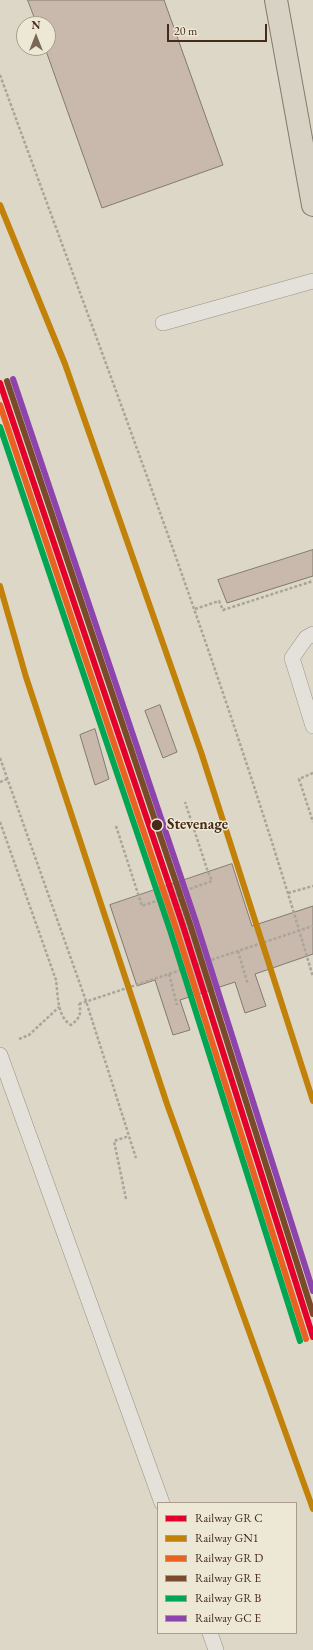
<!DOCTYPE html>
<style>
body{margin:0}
#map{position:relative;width:313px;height:1650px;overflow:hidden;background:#dcd7c6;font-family:"EB Garamond",serif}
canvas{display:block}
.legend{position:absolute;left:157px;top:1502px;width:140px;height:132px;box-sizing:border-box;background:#ede8d5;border:1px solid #aa9c8a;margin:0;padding:5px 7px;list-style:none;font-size:12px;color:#462b19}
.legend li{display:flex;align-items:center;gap:8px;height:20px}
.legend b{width:20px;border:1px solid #aa9c8a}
.north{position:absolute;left:16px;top:16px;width:40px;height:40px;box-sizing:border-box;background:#ede8d5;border:1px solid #aa9c8a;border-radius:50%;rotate:0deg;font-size:11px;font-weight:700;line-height:16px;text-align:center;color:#462b19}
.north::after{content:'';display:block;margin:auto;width:14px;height:18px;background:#7a6756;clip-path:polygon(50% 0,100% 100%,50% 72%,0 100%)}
.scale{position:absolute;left:167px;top:24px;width:100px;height:18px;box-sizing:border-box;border:2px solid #462b19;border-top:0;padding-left:5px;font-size:12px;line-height:14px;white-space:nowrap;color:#462b19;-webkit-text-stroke:3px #ede8d5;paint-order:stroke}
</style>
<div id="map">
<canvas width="313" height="1650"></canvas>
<ul class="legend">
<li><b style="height:5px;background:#e4002b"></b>Railway GR C</li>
<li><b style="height:5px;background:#c28108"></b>Railway GN1</li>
<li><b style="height:5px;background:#e96222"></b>Railway GR D</li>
<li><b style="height:5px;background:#7a4b2a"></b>Railway GR E</li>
<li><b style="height:5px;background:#00a651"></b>Railway GR B</li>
<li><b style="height:5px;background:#8e44ad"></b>Railway GC E</li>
</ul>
<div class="north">N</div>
<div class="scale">20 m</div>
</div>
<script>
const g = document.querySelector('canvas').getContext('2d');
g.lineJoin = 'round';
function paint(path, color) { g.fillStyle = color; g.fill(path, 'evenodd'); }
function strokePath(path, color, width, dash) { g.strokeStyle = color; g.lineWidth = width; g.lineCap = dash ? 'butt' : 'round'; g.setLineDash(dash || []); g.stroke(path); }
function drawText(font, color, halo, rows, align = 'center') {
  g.font = font + ' "EB Garamond",serif'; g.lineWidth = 3; g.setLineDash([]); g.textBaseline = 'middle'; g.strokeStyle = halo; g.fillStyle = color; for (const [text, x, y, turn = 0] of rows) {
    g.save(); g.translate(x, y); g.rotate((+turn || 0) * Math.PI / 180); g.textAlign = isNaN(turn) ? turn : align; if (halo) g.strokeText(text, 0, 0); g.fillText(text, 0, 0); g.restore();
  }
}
const building = new Path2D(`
 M28,0H164L223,165L102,208L45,48H48V24H37Z
 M313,550V576L227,603L218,580Z
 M160,705L177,752L163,758L145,711Z
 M95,729L109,779L95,785L80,735Z
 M232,864L252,926L313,906V954L255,974L266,1006L245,1013L235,982L180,1000L190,1030L173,1035L155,980L137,986L110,905Z`);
paint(building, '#c9b9ac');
strokePath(building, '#817a6f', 1);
const lane = new Path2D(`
 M163,323L313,281
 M313,634L306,638L292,658L313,726
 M0,1055L162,1503
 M210,1633L216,1650`);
const primary = new Path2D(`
 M276,0L313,205`);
strokePath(lane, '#989185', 16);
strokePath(primary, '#817a6f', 24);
strokePath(new Path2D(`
 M0,75C109,374 224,672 313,977
 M195,609L219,601L223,610L313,581
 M0,758L86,1001L136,1158
 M313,773L299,779L313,822
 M0,782L7,779
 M0,822L56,980C58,995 57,1017 71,1025C79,1019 82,1014 79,1004
 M116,826L142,906L212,881L208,872L185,802
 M288,893L313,886
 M177,894L201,964
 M238,951L248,985
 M169,974L177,1005
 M19,1039L29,1035L59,1007
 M126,1199L114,1141L129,1136`), '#a9a49c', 2.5, [3, 2]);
strokePath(lane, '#e4e1da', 15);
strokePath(primary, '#d8d2c5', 22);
strokePath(new Path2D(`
 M79,1004L313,926`), '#a9a49c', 2.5, [3, 2]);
strokePath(new Path2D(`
 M0,383L183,926L313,1337`), '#e4002b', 6);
strokePath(new Path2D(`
 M0,205L65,364L201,752L313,1101
 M0,586L26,677L167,1104L313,1509`), '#c28108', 6);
strokePath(new Path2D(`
 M0,405L176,928L306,1339`), '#e96222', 6);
strokePath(new Path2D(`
 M7,381L190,924L313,1314`), '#7a4b2a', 6);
strokePath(new Path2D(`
 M0,427L170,930L300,1341`), '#00a651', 6);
strokePath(new Path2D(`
 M13,379L196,922L313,1291`), '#8e44ad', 6);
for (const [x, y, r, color] of [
 [157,825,6,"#462b19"]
]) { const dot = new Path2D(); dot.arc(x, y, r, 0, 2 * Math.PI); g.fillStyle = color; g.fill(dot); strokePath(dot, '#ede8d5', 1.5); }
drawText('bold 15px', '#462b19', '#ede8d5', [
 ["Stevenage",167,825]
], 'left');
</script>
